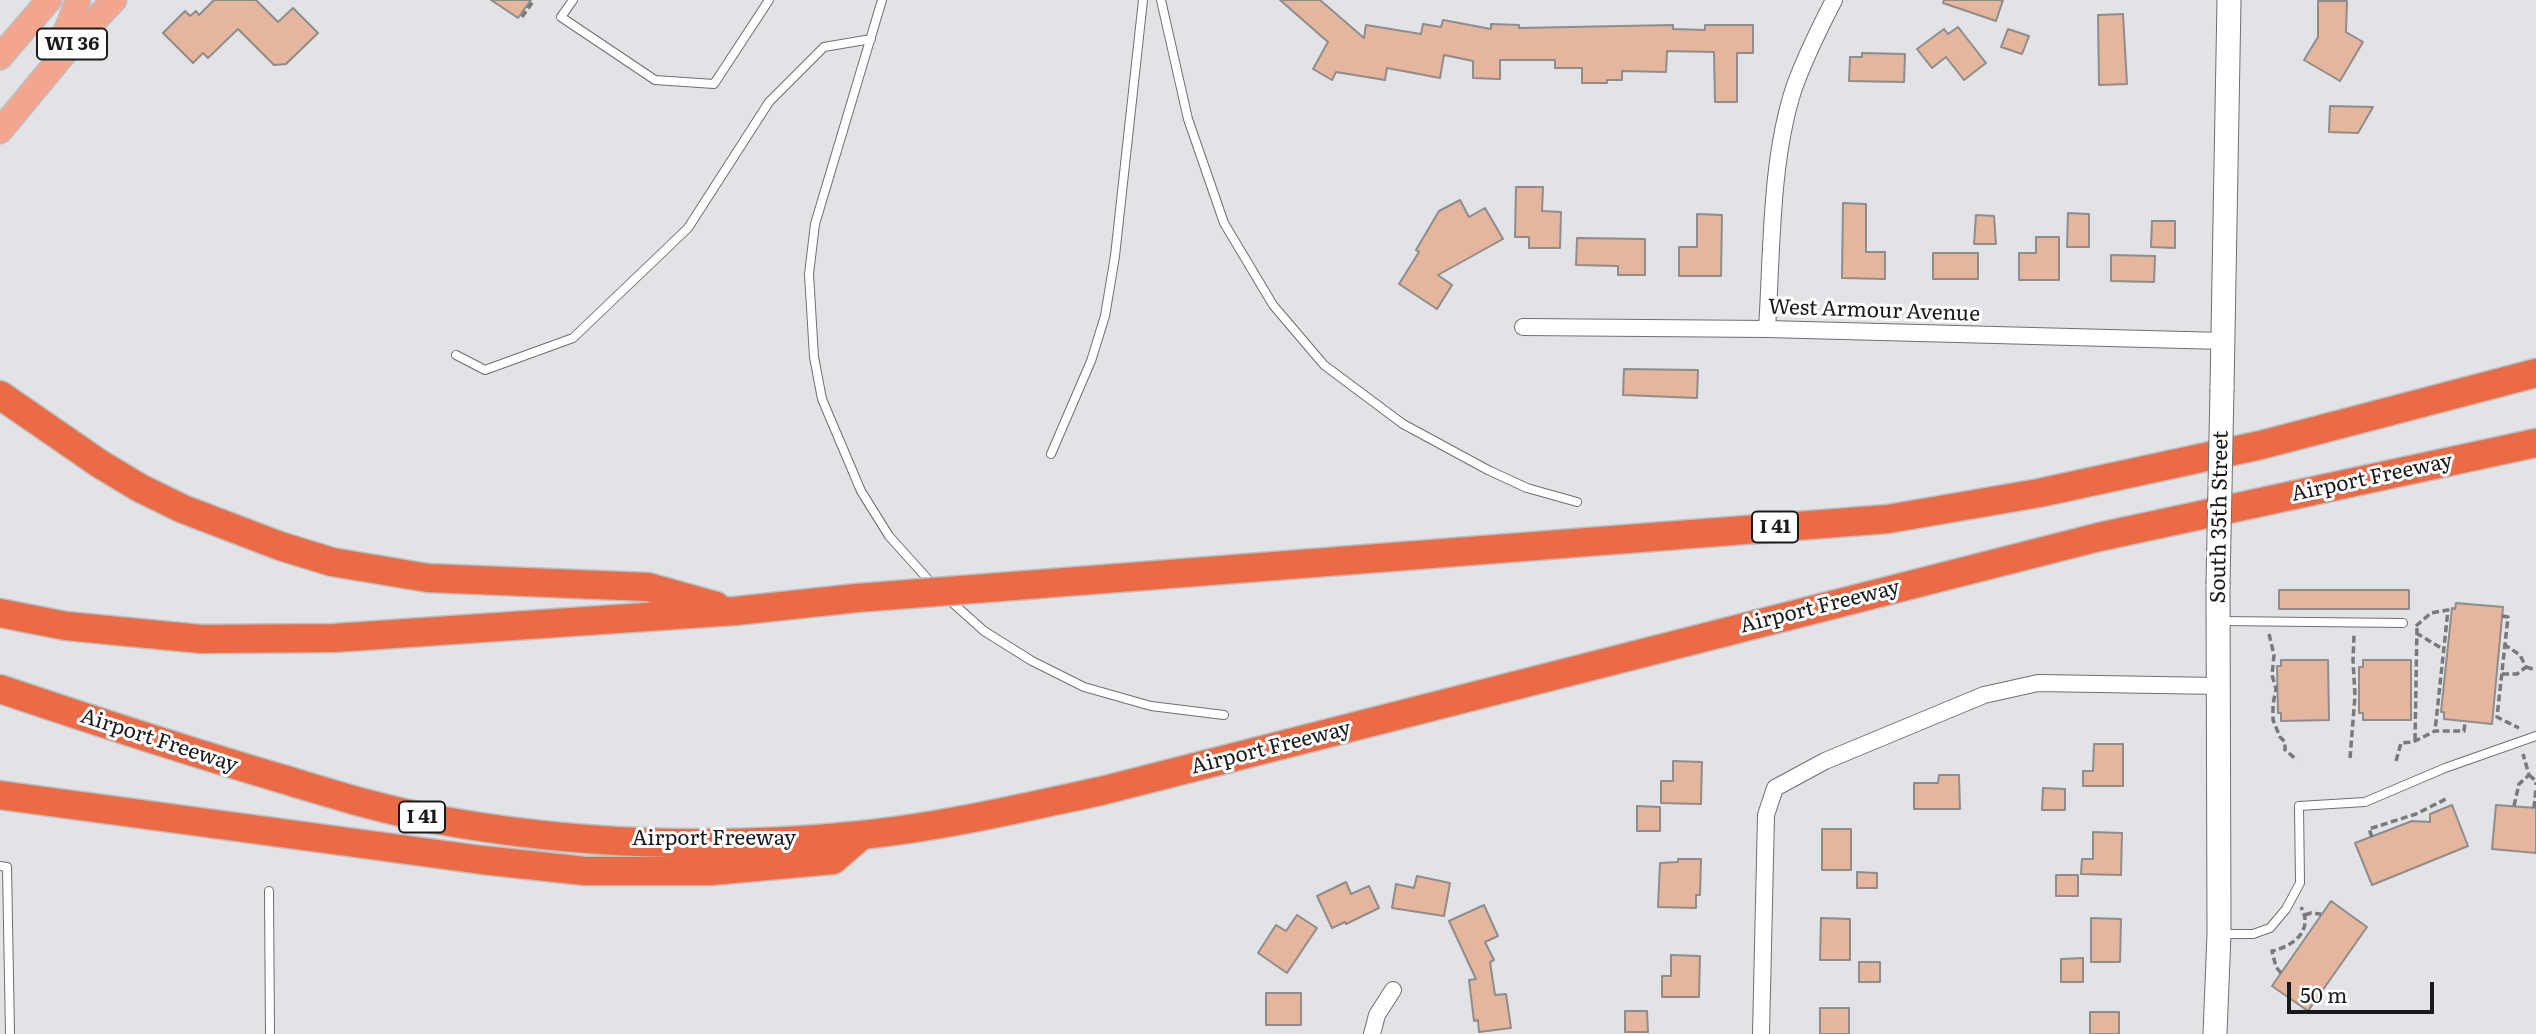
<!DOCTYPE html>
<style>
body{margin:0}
#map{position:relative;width:2536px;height:1034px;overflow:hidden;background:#e2e3e6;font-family:Literata,serif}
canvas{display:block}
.scale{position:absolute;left:2287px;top:982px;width:147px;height:32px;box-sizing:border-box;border:4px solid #191a1b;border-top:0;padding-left:9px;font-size:21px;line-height:24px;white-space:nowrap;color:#191a1b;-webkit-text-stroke:5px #fff;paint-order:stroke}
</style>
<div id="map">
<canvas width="2536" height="1034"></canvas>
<div class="scale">50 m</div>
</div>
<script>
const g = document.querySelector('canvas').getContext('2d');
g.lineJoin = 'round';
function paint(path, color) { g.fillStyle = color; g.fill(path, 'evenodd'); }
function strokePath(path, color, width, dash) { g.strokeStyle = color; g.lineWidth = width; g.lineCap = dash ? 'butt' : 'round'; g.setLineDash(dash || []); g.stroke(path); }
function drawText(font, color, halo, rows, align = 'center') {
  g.font = font + ' Literata,serif'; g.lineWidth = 6; g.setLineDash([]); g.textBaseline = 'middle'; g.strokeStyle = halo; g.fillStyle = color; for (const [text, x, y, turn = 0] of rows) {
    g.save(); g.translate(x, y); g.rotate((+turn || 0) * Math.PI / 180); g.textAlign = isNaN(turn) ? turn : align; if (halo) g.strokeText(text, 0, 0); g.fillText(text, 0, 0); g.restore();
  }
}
const building = new Path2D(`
 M214,0H256L278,22L293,8L318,33L286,64L274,65L238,29L208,58L203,53L193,63L163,33L185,11L190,16L196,11L199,15Z
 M491,0H531L518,18Z
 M1280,0H1320L1364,38L1366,25L1421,34L1423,24L1441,27L1443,20L1491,29V24L1519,25V28L1673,25V29L1705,30V25H1753V53H1737V102H1715L1714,52L1667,51L1666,72L1622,71V80H1607V83H1582V68H1555V60H1500V79L1473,78V61L1444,55L1440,78L1387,68L1385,80L1336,72L1332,80L1313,69L1328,42Z
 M1944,0H2003L1996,21L1943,3Z
 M2318,1H2347L2346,32L2363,42L2340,81L2304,60L2318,37Z
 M2123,14L2127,84L2099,85L2098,15Z
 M1958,27L1986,63L1964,80L1946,57L1932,68L1917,49L1944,29L1948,34Z
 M2008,29L2029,36L2022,54L2001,47Z
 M1862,53L1905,54L1904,82L1849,81L1850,57H1862Z
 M2330,106L2373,107L2358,133L2329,132Z
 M1516,187H1543L1542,211L1561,212L1560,248H1529V237H1515Z
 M1460,200L1469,217L1485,208L1503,239L1438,275L1452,285L1437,309L1399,284L1419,252L1416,250L1439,211Z
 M1843,203L1866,204V252H1885V279L1842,278Z
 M2068,213L2089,214V247H2067Z
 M1697,214L1722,215L1721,276H1679V247H1697Z
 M1976,215L1994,216L1996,244H1974Z
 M2152,221H2175V248L2151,247Z
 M2036,237H2059V280H2019V253H2036Z
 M1577,238L1645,239V275H1618V266L1576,265Z
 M1933,253H1978V279H1933Z
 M2111,255L2155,256L2154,282L2111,281Z
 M1624,369L1698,370L1697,398L1623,395Z
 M2279,590H2409V609H2279Z
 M2456,603L2503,607L2492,724L2444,719V712H2441L2452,608L2455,609Z
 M2281,660H2328L2329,720L2281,721V713H2278L2277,666H2281Z
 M2363,660H2411V720H2363V713H2359V667H2363Z
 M2094,744H2123V786H2083V771H2093Z
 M1673,761L1702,762L1701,804L1661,803V781H1673Z
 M1939,775H1959L1960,809H1914V783H1938Z
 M2043,788L2065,789V810H2042Z
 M2452,805L2468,846L2372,885L2355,843L2412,821L2430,822V814Z
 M2496,805L2536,808V853L2492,849Z
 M1637,806L1660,807V831H1637Z
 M1822,829H1851V870H1822Z
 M2093,832L2122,833L2121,875L2081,874L2082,859H2093Z
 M1678,859H1701L1700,895H1696V908L1658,907L1660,863L1678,862Z
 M1857,872L1877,873V888H1857Z
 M2056,875H2078V896H2056Z
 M1417,876L1450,883L1444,916L1392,908L1396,884L1414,888Z
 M1346,882L1351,894L1369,886L1379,908L1346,924L1345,922L1332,928L1317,896Z
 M2331,901L2367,927L2308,1011L2272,986Z
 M1484,905L1498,936L1485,942L1494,960L1490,962L1495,995L1506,994L1511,1028L1479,1032L1478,1020L1474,1021L1469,980L1476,979L1449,921Z
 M1297,915L1317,928L1287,973L1258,953L1276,925L1286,931Z
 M1821,918L1850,919V960H1820Z
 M2091,918L2121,919L2120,962H2091Z
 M1671,955L1700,956L1699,997H1662V976H1671Z
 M2083,958V982H2061V959Z
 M1859,962H1880V982H1859Z
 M1266,993H1301V1025H1266Z
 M1820,1008H1849V1034H1820Z
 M1625,1011H1647L1648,1032H1625Z
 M2090,1012H2119V1034H2090Z`);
paint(building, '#e5b69e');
strokePath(building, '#8f8c8b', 2);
const lane = new Path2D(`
 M573,0L561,17L655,80L714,84L769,0
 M882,0L815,224L809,274L814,357L822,399L861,491L889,536L934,586
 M1161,0L1188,119L1224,223L1273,305L1324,365L1403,424L1488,470L1527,488L1577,502
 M456,355L485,370L573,338L688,228L769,102L824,47L871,39
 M1051,454L1091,361L1105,316L1115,256L1143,0
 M946,597L984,631L1032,661L1084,687L1151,706L1224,715
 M2221,621L2403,623
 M0,866L7,867L10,1034
 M269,891L270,1034
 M2221,934H2253L2270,928L2286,909L2300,883L2299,806L2365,802L2445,768L2536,736`);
const street = new Path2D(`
 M1523,327L1767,329L2223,341
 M1767,329C1772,253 1770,161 1794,88C1805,57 1819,29 1834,0
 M1372,1034L1377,1015L1393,990
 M1761,1034L1766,815L1775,788L1825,761L1984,695L2038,683L2218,686`);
const secondary = new Path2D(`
 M2222,389L2229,0
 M2215,1034L2219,934L2218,584`);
const primary = new Path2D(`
 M56,50L67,29L78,0
 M0,57L49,0
 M0,131L67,50L114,0`);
const highway = new Path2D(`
 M0,395L100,464L140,488L183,509L280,546L332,562L428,578L648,587L716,606
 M1000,587L1888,519L2039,493L2261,445L2536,373
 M0,613L66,626L201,639L334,638L735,611L857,598
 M0,689C95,721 190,752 286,780C333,794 380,809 428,818C569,845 719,850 862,835C942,827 1022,808 1101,791L2099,537L2536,443
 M0,795L482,860L585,871H711L833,860L862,835`);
strokePath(lane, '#6e6f72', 10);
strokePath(street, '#6e6f72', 18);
strokePath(secondary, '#6e6f72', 25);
strokePath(primary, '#bfbfbf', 27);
strokePath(highway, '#bfbfbf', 31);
strokePath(new Path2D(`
 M522,17L534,0
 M2502,616L2508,617L2497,717L2519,728
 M2416,626L2431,613L2448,610L2435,731
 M2416,633L2443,649
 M2269,634L2274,655L2272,675L2276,689L2273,704V720L2280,737L2285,742V750L2297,760
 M2526,667L2536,670
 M2502,674H2517L2526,667L2520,655L2505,645
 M2415,740L2417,627
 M2350,758L2355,696L2353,660L2354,635
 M2396,761L2401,743L2413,742L2435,731H2464L2465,722
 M2529,775L2536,781V785
 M2514,806L2519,784L2529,775L2523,754
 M2534,808L2536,788
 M2372,837L2369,829L2416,814L2446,799
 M2305,915L2311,913L2321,914
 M2281,973L2276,967L2272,951C2294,946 2314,930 2301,907`), '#78797b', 3.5, [7, 3.5]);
strokePath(lane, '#fff', 8);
strokePath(street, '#fff', 16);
strokePath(secondary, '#fff', 23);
strokePath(primary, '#f2a690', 24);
strokePath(highway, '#ea6b46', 28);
const secondaryBridge = new Path2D(`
 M2218,584L2222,389`);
const highwayBridge = new Path2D(`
 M857,598L1000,587`);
strokePath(secondaryBridge, '#6e6f72', 25, []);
strokePath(highwayBridge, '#bfbfbf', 31, []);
strokePath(secondaryBridge, '#fff', 23);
strokePath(highwayBridge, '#ea6b46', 28);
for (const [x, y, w] of [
 [72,44,70],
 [1775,527,46],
 [422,817,46]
]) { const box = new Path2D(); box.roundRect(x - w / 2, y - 15.5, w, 31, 5); g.fillStyle = '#fff'; g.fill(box); strokePath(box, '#191a1b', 2); }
drawText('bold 19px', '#191a1b', null, [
 ["WI 36",72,44],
 ["I 41",1775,527],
 ["I 41",422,817]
]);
drawText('21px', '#191a1b', '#fff', [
 ["West Armour Avenue",1874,311,2],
 ["Airport Freeway",2372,478,-12],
 ["South 35th Street",2220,517,-89],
 ["Airport Freeway",1820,607,-14],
 ["Airport Freeway",159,741,18],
 ["Airport Freeway",1271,748,-14],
 ["Airport Freeway",714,839]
]);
</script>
